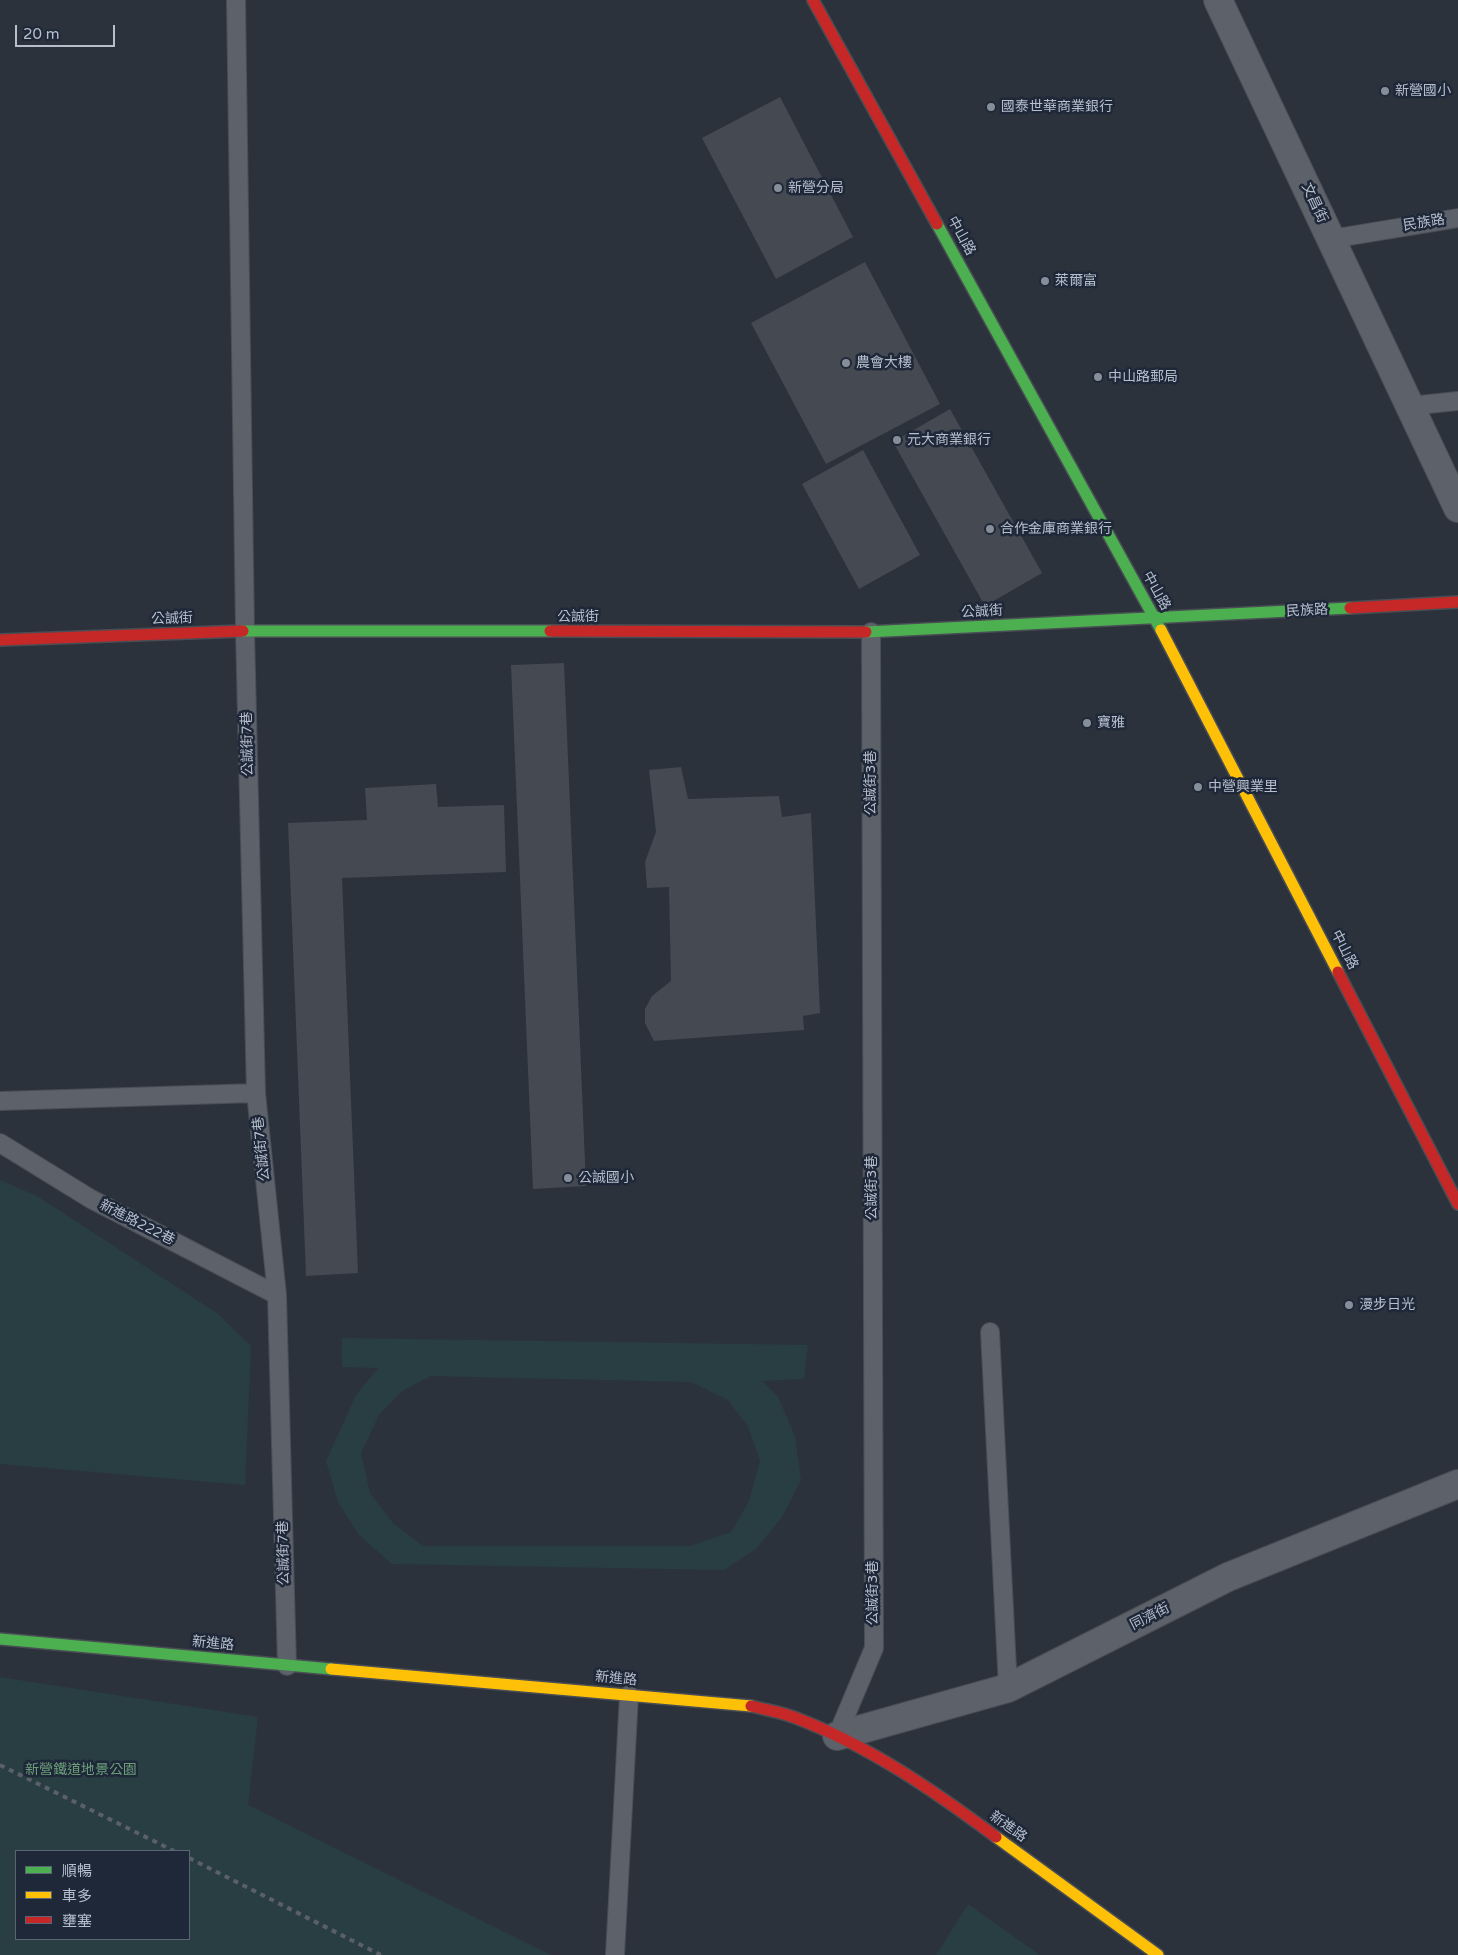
<!DOCTYPE html>
<meta charset="utf-8">
<style>
body{margin:0}
#map{position:relative;width:1458px;height:1955px;overflow:hidden;background:#2c323c;font-family:"Varela Round","Noto Sans TC",sans-serif}
canvas{display:block}
.legend{position:absolute;left:15px;top:1850px;width:175px;height:90px;box-sizing:border-box;background:#1e2838;border:1px solid #5b6474;margin:0;padding:6px 9px;list-style:none;font-size:15px;color:#b7bfcd}
.legend li{display:flex;align-items:center;gap:10px;height:25px}
.legend b{width:25px;border:1px solid #5b6474}
.scale{position:absolute;left:15px;top:25px;width:100px;height:22px;box-sizing:border-box;border:2px solid #b7bfcd;border-top:0;padding-left:6px;font-size:15px;line-height:18px;white-space:nowrap;color:#b7bfcd;-webkit-text-stroke:4px #1e2838;paint-order:stroke}
</style>
<div id="map">
<canvas width="1458" height="1955"></canvas>
<ul class="legend">
<li><b style="height:6px;background:#4caf50"></b>順暢</li>
<li><b style="height:6px;background:#ffc107"></b>車多</li>
<li><b style="height:6px;background:#c62828"></b>壅塞</li>
</ul>
<div class="scale">20 m</div>
</div>
<script>
const g = document.querySelector('canvas').getContext('2d');
g.lineJoin = 'round';
function paint(path, color) { g.fillStyle = color; g.fill(path, 'evenodd'); }
function strokePath(path, color, width, dash) { g.strokeStyle = color; g.lineWidth = width; g.lineCap = dash ? 'butt' : 'round'; g.setLineDash(dash || []); g.stroke(path); }
function drawText(font, color, halo, rows, align = 'center') {
  g.font = font + ' "Varela Round","Noto Sans TC",sans-serif'; g.lineWidth = 5; g.setLineDash([]); g.textBaseline = 'middle'; g.strokeStyle = halo; g.fillStyle = color; for (const [text, x, y, turn = 0] of rows) {
    g.save(); g.translate(x, y); g.rotate((+turn || 0) * Math.PI / 180); g.textAlign = isNaN(turn) ? turn : align; if (halo) g.strokeText(text, 0, 0); g.fillText(text, 0, 0); g.restore();
  }
}
paint(new Path2D(`
 M0,1180L37,1196L217,1313L251,1346L245,1485L0,1464Z
 M342,1338L808,1345L804,1379L762,1381L778,1397L795,1436L801,1480L782,1517L756,1549L724,1570L392,1564L359,1535L338,1502L326,1461L356,1395L378,1368L342,1367ZM431,1376L691,1382L728,1400L748,1427L760,1461L749,1501L731,1532L690,1546H423L393,1523L370,1493L361,1453L379,1415L402,1391Z
 M0,1677L258,1717L248,1805L551,1955H0ZM16,1851H189V1939H16Z
 M968,1904L1040,1955H936Z`), '#283e43');
paint(new Path2D(`
 M780,97L853,237L776,279L702,138Z
 M865,262L940,404L826,464L751,323Z
 M950,409L1042,573L985,606L893,442Z
 M863,450L920,555L859,589L802,484Z
 M564,663L586,1186L533,1189L511,665Z
 M681,767L688,799L779,796L782,817L811,813L820,1013L803,1016L804,1030L654,1041L645,1023V1009L652,996L671,981L669,887L647,888L645,862L656,832L649,770Z
 M436,784L438,807L504,805L506,872L342,878L358,1273L306,1276L288,823L367,820L365,788Z`), '#444952');
const lane = new Path2D(`
 M236,0L245,631L256,1093L277,1295L287,1666
 M1331,239L1458,218
 M1410,406L1458,401
 M0,1101L256,1093
 M0,1143L91,1199L277,1295
 M990,1332L1008,1688
 M837,1736L874,1648L871,632
 M615,1955L629,1695`);
const street = new Path2D(`
 M1218,0L1458,508
 M837,1736L1008,1688L1228,1577L1458,1484`);
const fast = new Path2D(`
 M937,224L1161,630
 M243,631H550
 M866,632L1350,608
 M0,1639L331,1669`);
const slow = new Path2D(`
 M1161,630L1338,972
 M331,1669L751,1706
 M996,1837L1158,1955`);
const jam = new Path2D(`
 M813,0L937,224
 M1350,608L1458,602
 M550,631L866,632
 M0,640L243,631
 M1338,972L1458,1204
 M751,1706C766,1710 782,1712 796,1718C869,1746 933,1790 996,1837`);
strokePath(lane, '#494d54', 20);
strokePath(street, '#494d54', 30);
strokePath(fast, '#494d54', 14);
strokePath(slow, '#494d54', 14);
strokePath(jam, '#494d54', 14);
strokePath(lane, '#5c616a', 18);
strokePath(street, '#5c616a', 28);
strokePath(fast, '#4caf50', 11);
strokePath(slow, '#ffc107', 11);
strokePath(jam, '#c62828', 11);
strokePath(new Path2D(`
 M0,1765L174,1851
 M189,1858L381,1955`), '#5b6068', 4, [5, 5]);
for (const [x, y, r, color] of [
 [1385,91,5,"#868e9a"],
 [991,107,5,"#868e9a"],
 [778,188,5,"#868e9a"],
 [1045,281,5,"#868e9a"],
 [846,363,5,"#868e9a"],
 [1098,377,5,"#868e9a"],
 [897,440,5,"#868e9a"],
 [990,529,5,"#868e9a"],
 [1087,723,5,"#868e9a"],
 [1198,787,5,"#868e9a"],
 [568,1178,5,"#868e9a"],
 [1349,1305,5,"#868e9a"]
]) { const dot = new Path2D(); dot.arc(x, y, r, 0, 2 * Math.PI); g.fillStyle = color; g.fill(dot); strokePath(dot, '#1e2838', 2); }
drawText('14px', '#b7bfcd', '#1e2838', [
 ["新營國小",1395,91],
 ["國泰世華商業銀行",1001,107],
 ["新營分局",788,188],
 ["萊爾富",1055,281],
 ["農會大樓",856,363],
 ["中山路郵局",1108,377],
 ["元大商業銀行",907,440],
 ["合作金庫商業銀行",1000,529],
 ["寶雅",1097,723],
 ["中營興業里",1208,787],
 ["公誠國小",578,1178],
 ["漫步日光",1359,1305]
], 'left');
drawText('14px', '#b7bfcd', '#1e2838', [
 ["文昌街",1314,203,65],
 ["民族路",1424,223,-9],
 ["中山路",961,236,61],
 ["中山路",1156,591,61],
 ["民族路",1307,611,-3],
 ["公誠街",982,612,-3],
 ["公誠街",578,617],
 ["公誠街",172,619,-2],
 ["公誠街7巷",248,744,-91],
 ["公誠街3巷",871,783,-90],
 ["中山路",1344,950,63],
 ["公誠街7巷",262,1149,-96],
 ["公誠街3巷",872,1188,-90],
 ["新進路222巷",137,1223,27],
 ["公誠街7巷",284,1553,-91],
 ["公誠街3巷",873,1593,-90],
 ["同濟街",1150,1617,-27],
 ["新進路",213,1644,5],
 ["新進路",616,1679,5],
 ["新進路",1008,1827,36]
]);
drawText('14px', '#6c9f79', '#1e2838', [
 ["新營鐵道地景公園",81,1770]
]);
</script>
